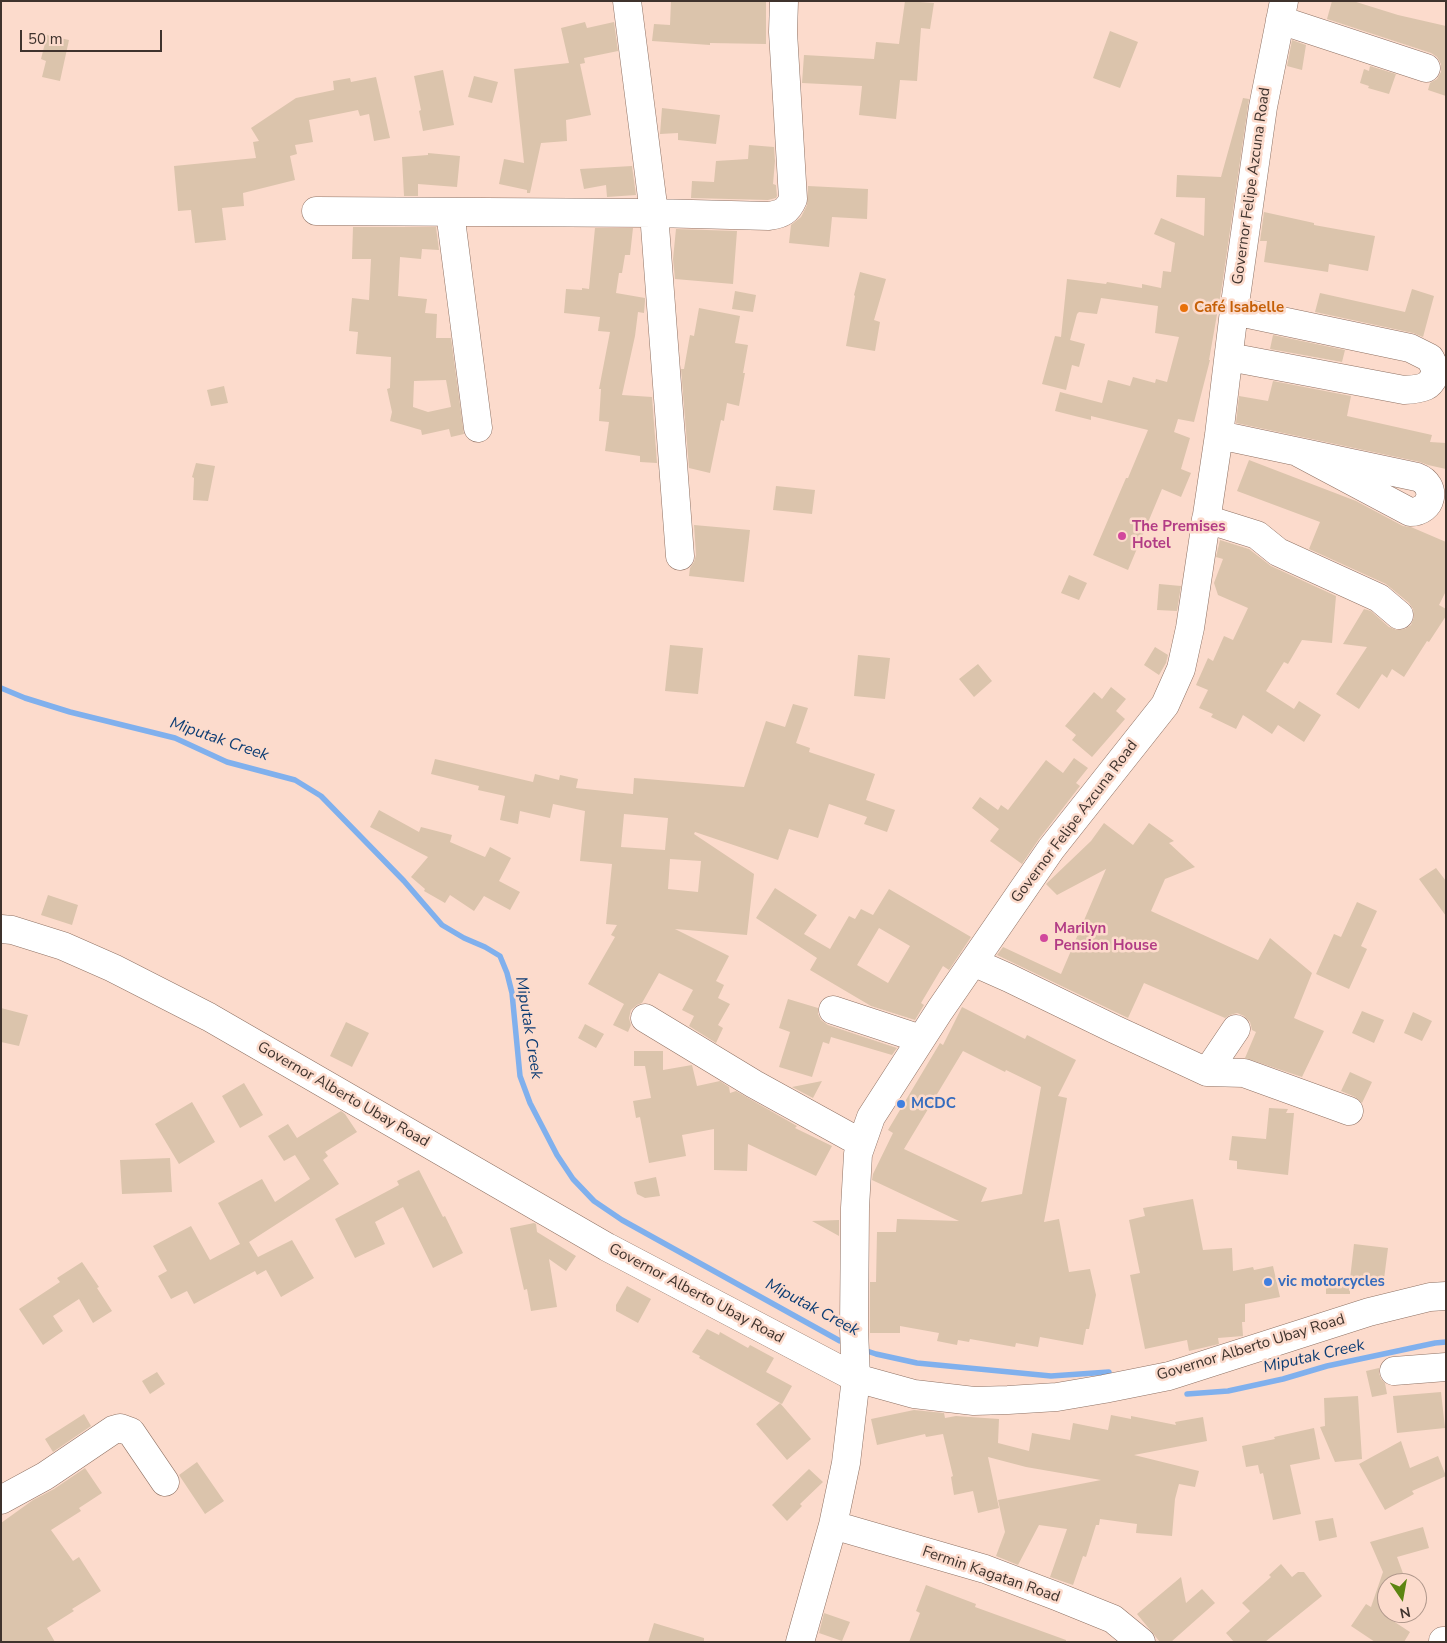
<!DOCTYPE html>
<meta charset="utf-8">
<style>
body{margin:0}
#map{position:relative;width:1447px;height:1643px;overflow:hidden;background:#fcdbcc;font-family:"Nunito Sans",sans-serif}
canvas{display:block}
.frame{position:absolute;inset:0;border:2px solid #3f332d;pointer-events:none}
.north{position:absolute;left:1377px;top:1573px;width:50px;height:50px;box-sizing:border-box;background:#fcdbcc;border:1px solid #b0988c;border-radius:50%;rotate:168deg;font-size:14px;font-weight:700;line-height:20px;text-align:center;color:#3f332d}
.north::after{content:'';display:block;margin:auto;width:18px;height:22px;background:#5b8511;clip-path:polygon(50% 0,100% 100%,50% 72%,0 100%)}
.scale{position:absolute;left:20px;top:30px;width:142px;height:22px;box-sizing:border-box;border:2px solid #3f332d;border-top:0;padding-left:6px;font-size:15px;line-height:18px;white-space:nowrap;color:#3f332d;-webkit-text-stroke:4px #fcdbcc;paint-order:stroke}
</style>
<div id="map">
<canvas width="1447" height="1643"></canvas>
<div class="frame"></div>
<div class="north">N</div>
<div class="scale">50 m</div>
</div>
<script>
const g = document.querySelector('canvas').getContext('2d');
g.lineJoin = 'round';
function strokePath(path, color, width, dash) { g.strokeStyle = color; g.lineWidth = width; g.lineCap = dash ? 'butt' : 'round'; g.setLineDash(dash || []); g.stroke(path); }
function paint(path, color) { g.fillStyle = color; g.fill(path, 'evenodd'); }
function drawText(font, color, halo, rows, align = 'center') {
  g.font = font + ' "Nunito Sans",sans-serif'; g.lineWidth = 5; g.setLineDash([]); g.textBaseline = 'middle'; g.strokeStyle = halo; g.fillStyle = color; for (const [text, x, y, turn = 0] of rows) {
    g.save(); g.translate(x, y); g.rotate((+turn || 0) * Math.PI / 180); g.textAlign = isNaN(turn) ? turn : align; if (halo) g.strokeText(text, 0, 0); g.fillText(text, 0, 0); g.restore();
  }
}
strokePath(new Path2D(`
 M1,688L25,698L70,712L175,738L227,762L295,780L321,796L404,881L442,925L464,938L485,947L500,956L507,973L512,993L520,1076L530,1103L557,1155L573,1179L594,1201L622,1220L840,1341L848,1344
 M861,1349L876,1354L917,1363L1051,1376L1109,1372
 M1187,1394L1228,1391L1283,1379L1327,1366L1435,1343L1446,1342`), '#80b0ed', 5.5);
paint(new Path2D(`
 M671,1H766V44L710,43V45L652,41L654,24L670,25Z
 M905,1L934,3L930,29L921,28L917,81L900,80L896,119L859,115L862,86L802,83L804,55L874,59L876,42L899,44Z
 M1332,1H1353L1398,15L1446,26V96L1428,90L1430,83L1437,79L1441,72V64L1437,57L1431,53L1327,19Z
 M585,22L587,28L614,22L618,51L584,58L585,63L580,64L591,115L566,120L567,141L541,143L530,193H527V190L499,184L504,159L524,163L514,69L569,63L561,28Z
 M1110,31L1138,42L1120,88L1093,78Z
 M47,35L69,40L60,81L42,77L46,61L41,59Z
 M1292,40L1306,45L1302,70L1287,66Z
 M1370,66L1396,74L1389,94L1368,88L1369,86L1360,83L1364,69L1369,71Z
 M443,70L454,125L423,131L419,111L421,110L414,76Z
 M474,76L498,82L492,103L468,97Z
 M376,77L390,138L374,141L369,114L360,116L358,110L309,120L313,142L295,145L297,154L290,156L295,180L243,193L244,206L222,208L226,240L195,243L191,210L178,211L174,166L256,158L253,142L259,141L251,128L296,98L334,90L333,81L350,78L351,82Z
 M1243,98L1249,99L1222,286L1209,360H1210L1194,422L1178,419L1174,432L1190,438L1181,469L1191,473L1181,497L1162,489L1128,570L1093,555L1126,478H1128L1148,430L1091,416V420L1055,411L1060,392L1102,403L1108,380L1130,386L1133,377L1155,383L1156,379L1167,382L1179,337L1155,333L1158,306L1101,298L1097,314L1079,312L1077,314L1070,340L1085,344L1079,367L1072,365L1066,390L1042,384L1055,336L1061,337L1067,279L1106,284L1107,282L1142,288V284L1161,288L1163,271L1171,272L1175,243L1154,234L1161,218L1204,236L1205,198L1176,197L1177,175L1221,177Z
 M662,108L720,115L716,144L678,140V133L660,134Z
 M749,145L774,147L775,161L773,184L776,185L777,196L776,198L768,200L691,198L692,181L714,182L716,161L748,159Z
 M428,153L460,156L457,187L418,184V196H404L402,157L428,155Z
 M632,166L636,195L607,197L606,185L584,189L580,169Z
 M808,186L868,189L867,219L832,217L829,247L789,243L791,225L801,217L807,205Z
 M1264,212L1314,223V225L1375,236L1368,271L1329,264L1328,272L1264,262L1267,241H1260Z
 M353,227H436L439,250L422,249L421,259L400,257L398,296L427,299L425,313L437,314L436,338H451L464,434L451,437L449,429L422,435L421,430L390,421L392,412L387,389L390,388L391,357L356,354L358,332L349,331L352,298L369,300L371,259H352ZM446,380L451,407L428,412L413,407L414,381Z
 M595,228H633L630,255H625L622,273H619L616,293L645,298V301L644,313L638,312L635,336L622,395L652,397L657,463L640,462V456L605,451L609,422L599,421L601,389H599L610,332L598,331L600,317L564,313L566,289L582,290V288L589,289Z
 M676,229L737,231L733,284L675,279L673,259Z
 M860,272L886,279L874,320L880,322L875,351L846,346L855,296L854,295Z
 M1412,289L1434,296L1423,337L1413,333L1315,312L1320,293L1405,312Z
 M735,291L756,295L753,312L732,309Z
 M699,308L740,316L735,343L748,345L743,373H745L739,406L727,403L724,421L721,420L710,473L689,468L681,369H684L690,335L694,336Z
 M1273,335L1345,350L1342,362L1270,349Z
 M1273,381L1351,396L1347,416L1432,435L1430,442L1446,443V469L1428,465L1420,462L1236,423L1239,396L1268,401Z
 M224,386L228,403L211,406L207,390Z
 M1249,460L1356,501L1403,526L1411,527L1446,542V591L1439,605L1446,609V616L1429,642L1427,641L1404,677L1392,669L1387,678L1382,674L1359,709L1336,694L1367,647L1343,644L1364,609L1371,611L1389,627L1397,630L1405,629L1411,625L1414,617L1413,609L1409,603L1386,584L1309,549L1320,522L1237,491Z
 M196,463L215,466L208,501L193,500L194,478L192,477Z
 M776,486L815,490L812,514L773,510Z
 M694,525L750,530L744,582L689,576L690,568L694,562L696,555Z
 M1220,540L1249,549L1271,566L1336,596L1332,643L1302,640L1288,664L1284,662L1266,691L1294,709L1299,701L1321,715L1304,742L1278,725L1272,734L1243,715L1236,729L1211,717L1213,714L1199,708L1208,690L1196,685L1208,658L1213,661L1224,636L1233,640L1248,608L1218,595L1214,583L1223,559L1216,557Z
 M1069,575L1087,583L1079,600L1061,593Z
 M1159,584L1181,586L1177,611L1157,610Z
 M670,645L703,648L698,694L665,691Z
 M1155,647L1168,655L1166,663L1159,675L1144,665Z
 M858,655L890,658L885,699L854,696Z
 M978,664L992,681L974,697L959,679Z
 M1111,687L1126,699L1116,711L1125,719L1092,757L1072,740L1076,735L1065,726L1094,692L1102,699Z
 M793,704L808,708L796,743L810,748L809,752L875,774L866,800L895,810L887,832L864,824L867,817L829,804L818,838L789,829L778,860L695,832L694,834L754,874L747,935L675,929L729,956L716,981L724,985L718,998L730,1004L718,1025L723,1028L716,1043L689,1026L694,1016L682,1010L693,990L659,973L642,1003L637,1005L631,1010L629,1018L631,1025L628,1032L613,1025L624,1004L588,984L615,937L611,935L617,925L606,924L612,864L580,861L585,811L553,804L550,818L520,811L518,824L500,820L505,796L478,790L479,786L431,774L435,759L533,782L535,774L559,780L560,775L578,779L576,788L633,794L634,778L744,787L766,721L785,727ZM624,814L668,818L665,850L621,847ZM670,859L701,861L698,892L668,889Z
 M1074,758L1088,768L1076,783L1080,786L1039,839L1022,864L990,841L999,829L972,808L980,797L998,810L1001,805L1008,810L1046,760L1063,773Z
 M379,810L419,832L421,827L452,835L450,842L485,857L490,847L511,858L499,881L520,892L510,910L484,896L474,911L450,895L445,903L424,891L425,889L411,877L428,857L370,827Z
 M1104,823L1133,845L1149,823L1174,841L1169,843L1195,867L1165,879L1151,911L1258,960L1270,938L1312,973L1294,1018L1324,1031L1302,1077L1245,1058L1256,1032L1252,1030L1250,1022L1244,1016L1237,1013L1230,1015L1225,1018L1144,983L1128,1018L997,955L1003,947L1061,974L1106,869L1057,895L1046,884L1091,841Z
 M1436,868L1446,881V916L1419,879Z
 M775,888L817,915L804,934L830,949L849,916L855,919L861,909L873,915L889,889L971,937L949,970L943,966L921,1003L924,1005L915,1020L871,1006L810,970L817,958L756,918ZM879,928L910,946L888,983L857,965Z
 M48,895L78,905L72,925L41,915Z
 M1357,902L1377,911L1361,946L1367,949L1349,989L1316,974L1334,934L1341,937Z
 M788,999L818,1008V1014L821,1020L828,1025L897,1048L892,1055L831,1037L829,1044L823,1042L812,1077L779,1067L790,1032L779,1028Z
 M962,1007L1025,1039L1027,1035L1076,1060L1058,1096L1067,1098L1044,1222L1059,1219L1069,1272L1090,1269L1096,1295L1089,1329H1086L1083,1345L1040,1337L1038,1347L1016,1343L1015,1347L970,1339L969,1342L958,1340L957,1345L937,1341L939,1333L900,1326V1333H870V1282H876L877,1232H896L897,1219L959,1221L872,1180L873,1174L893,1133L888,1130L940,1043L943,1045ZM963,1051L1005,1072L1006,1070L1041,1087L1022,1194L981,1202L987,1188L904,1149Z
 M1,1008L28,1015L19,1046L1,1042Z
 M1362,1011L1384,1020L1374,1043L1352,1033Z
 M1413,1012L1432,1021L1422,1041L1404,1033Z
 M346,1022L369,1033L352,1067L330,1056Z
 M585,1024L604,1034L596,1048L578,1038Z
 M634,1051H663V1070L692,1065L697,1086L720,1081L729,1087L730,1093L736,1091L797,1126L795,1128L832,1146L816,1176L748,1144L747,1171L714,1170V1129L682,1135L686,1156L649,1163L640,1117L636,1118L633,1101L651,1098L645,1066H634Z
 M1350,1072L1372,1082L1362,1103L1355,1097L1341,1091Z
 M822,1081L813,1098L792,1087Z
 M244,1083L263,1115L240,1128L222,1096Z
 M192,1102L215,1142L179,1164L155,1124Z
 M1269,1108L1288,1109L1286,1113H1294L1288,1175L1237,1169V1161L1229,1160L1232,1136L1266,1139Z
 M341,1111L345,1114L357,1132L325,1152L328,1156L323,1160L339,1184L249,1242L258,1257L292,1240L314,1278L281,1297L266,1270L257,1275L255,1271L194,1304L187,1291L171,1299L158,1276L167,1271L153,1246L191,1226L210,1260L240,1244L218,1203L262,1179L275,1202L310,1179L295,1155L284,1161L268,1136L288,1124L297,1138Z
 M170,1158L172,1192L122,1194L120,1160Z
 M419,1170L443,1217L445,1216L463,1253L433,1268L403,1207L375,1222L385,1244L355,1258L335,1219L399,1185L397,1181Z
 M656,1177L660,1196L645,1198L637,1194L634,1182Z
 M1193,1199L1203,1250L1232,1248L1233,1271L1253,1267L1254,1270L1273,1266L1280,1297L1245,1304V1322H1242L1243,1336L1218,1338L1219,1344L1189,1351L1187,1340L1145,1349L1130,1275L1140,1273L1129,1220L1145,1216L1143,1208Z
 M839,1220V1236L812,1221Z
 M534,1223L536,1224L537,1232L576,1256L566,1271L549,1259L557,1307L531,1311L527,1289L524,1290L510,1228Z
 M1354,1244L1388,1248L1384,1279L1370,1277L1369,1288L1350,1286V1294H1326V1276H1350V1279Z
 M82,1262L99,1287L97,1288L112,1311L93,1323L79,1299L53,1316L63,1331L43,1345L19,1309L60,1282L57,1278Z
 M627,1286L651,1299L638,1323L616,1311V1305Z
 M707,1329L719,1335L720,1332L748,1348L750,1345L774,1358L766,1372L792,1386L782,1404L699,1358L700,1356L692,1352Z
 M1379,1368V1373L1381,1379L1385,1383L1387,1394L1372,1397L1366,1371Z
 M157,1372L165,1384L150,1394L142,1381Z
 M1441,1392L1445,1428L1397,1433L1393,1396Z
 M1358,1396L1362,1459L1335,1462L1320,1427L1325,1426L1324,1398Z
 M780,1403L811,1439L787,1460L756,1424Z
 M914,1410L944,1413L945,1418L956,1416L999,1419L998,1443L1029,1451L1032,1433L1070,1440L1073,1423L1108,1430L1111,1415L1131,1419V1416L1176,1425L1175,1422L1203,1417L1207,1441L1134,1455L1199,1471L1195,1487L1179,1484L1175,1499L1172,1536L1136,1533L1137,1524L1100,1519L1099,1525H1096L1086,1557L1083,1556L1073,1585L1050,1577L1067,1529L1039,1525L1018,1565L996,1556L1005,1532L998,1500L1101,1480L1026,1467L988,1457L999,1508L978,1513L973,1491L954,1495L951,1477L953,1476L943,1434L926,1437L925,1434L877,1445L871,1419Z
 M84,1414L91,1426L53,1452L45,1439Z
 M1314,1428L1320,1459L1290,1465L1301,1514L1273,1520L1263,1473L1260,1474L1258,1465L1246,1467L1242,1446L1275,1439L1274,1437Z
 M1401,1441L1410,1468L1438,1456L1446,1476L1412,1491L1414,1494L1385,1510L1359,1464Z
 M197,1462L224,1501L205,1514L179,1475Z
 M85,1468L102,1493L79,1508L81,1511L51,1530L73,1561L79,1557L101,1591L72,1609L74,1611L47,1628L55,1642H1V1523L33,1500L54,1489Z
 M809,1469L823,1482L800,1504L802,1506L787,1521L772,1505Z
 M1333,1518L1337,1537L1319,1541L1315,1521Z
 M1423,1527L1429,1548L1397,1557L1404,1576L1401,1583H1387V1617L1410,1632L1404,1642H1375L1351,1626L1366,1604L1371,1607L1383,1572L1370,1542Z
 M1281,1564L1292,1577L1298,1572H1304L1322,1596L1265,1642H1234L1226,1633L1250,1611L1242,1603L1271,1577L1269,1575Z
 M1181,1577L1186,1603L1202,1589L1215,1603L1171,1642H1160L1137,1614Z
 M926,1585L976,1604L975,1607L1066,1640V1642H909L920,1613L916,1611Z
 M824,1613L850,1622L842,1641L819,1633Z
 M654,1623L704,1638V1642H648Z`), '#dbc4ac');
const minor = new Path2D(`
 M627,1L654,213L680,556
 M1280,20L1426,68
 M316,211L654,213L769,216C782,214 788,211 793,199L783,32L784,1
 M450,212L478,428
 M1229,357L1404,390C1422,389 1432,388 1436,370L1430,358L1410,348L1234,311
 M1219,435L1417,477C1438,485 1433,512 1410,512L1299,453
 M1206,519L1257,535L1278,552L1379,598L1399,615
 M973,962L1009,978L1114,1029L1207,1072L1244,1073L1349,1111
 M833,1010L921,1039
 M645,1018L754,1084L861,1143
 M1207,1072L1236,1029
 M1394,1371L1446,1367
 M1,1500L45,1476L113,1430L120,1428L131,1432L165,1482
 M833,1525L985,1569L1056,1596L1113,1619L1141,1642
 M1443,1641H1446
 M800,1642L833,1525L846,1463L856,1378L854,1329L855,1208L858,1154L871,1117L940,1010L1051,849L1165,705L1181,669L1190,628L1219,435L1234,311L1263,107L1284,1`);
const major = new Path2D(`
 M1,929L12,930L63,946L113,968L209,1017L607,1247L856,1378L914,1394L974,1401L1008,1400L1057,1397L1104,1389L1169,1376L1369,1312L1430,1297L1446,1296`);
strokePath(minor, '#8e7163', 29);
strokePath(major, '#8e7163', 29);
strokePath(minor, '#fff', 28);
strokePath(major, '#fff', 28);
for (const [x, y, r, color] of [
 [1184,308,5,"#e8710a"],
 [1122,536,5,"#d1479c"],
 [1044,938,5,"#d1479c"],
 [901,1104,5,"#3f7fe0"],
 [1268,1282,5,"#3f7fe0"]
]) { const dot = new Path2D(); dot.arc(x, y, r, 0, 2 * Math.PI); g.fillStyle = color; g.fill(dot); strokePath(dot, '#fcdbcc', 2); }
drawText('15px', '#3f332d', '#fcdbcc', [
 ["Governor Felipe Azcuna Road",1252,186,-82],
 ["Governor Felipe Azcuna Road",1075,822,-53],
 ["Governor Alberto Ubay Road",343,1095,30],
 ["Governor Alberto Ubay Road",696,1294,28],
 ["Governor Alberto Ubay Road",1251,1348,-17],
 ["Fermin Kagatan Road",991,1575,19]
]);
drawText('bold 15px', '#c56008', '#fcdbcc', [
 ["Café Isabelle",1194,308]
], 'left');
drawText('bold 15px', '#b23c85', '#fcdbcc', [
 ["The Premises",1132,527],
 ["Hotel",1132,544],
 ["Marilyn",1054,929],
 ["Pension House",1054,946]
], 'left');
drawText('bold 15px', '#366cbe', '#fcdbcc', [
 ["MCDC",911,1104],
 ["vic motorcycles",1278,1282]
], 'left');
drawText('italic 16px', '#0d3d74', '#fcdbcc', [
 ["Miputak Creek",219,740,19],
 ["Miputak Creek",528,1028,81],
 ["Miputak Creek",812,1308,28],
 ["Miputak Creek",1314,1357,-13]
]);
</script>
